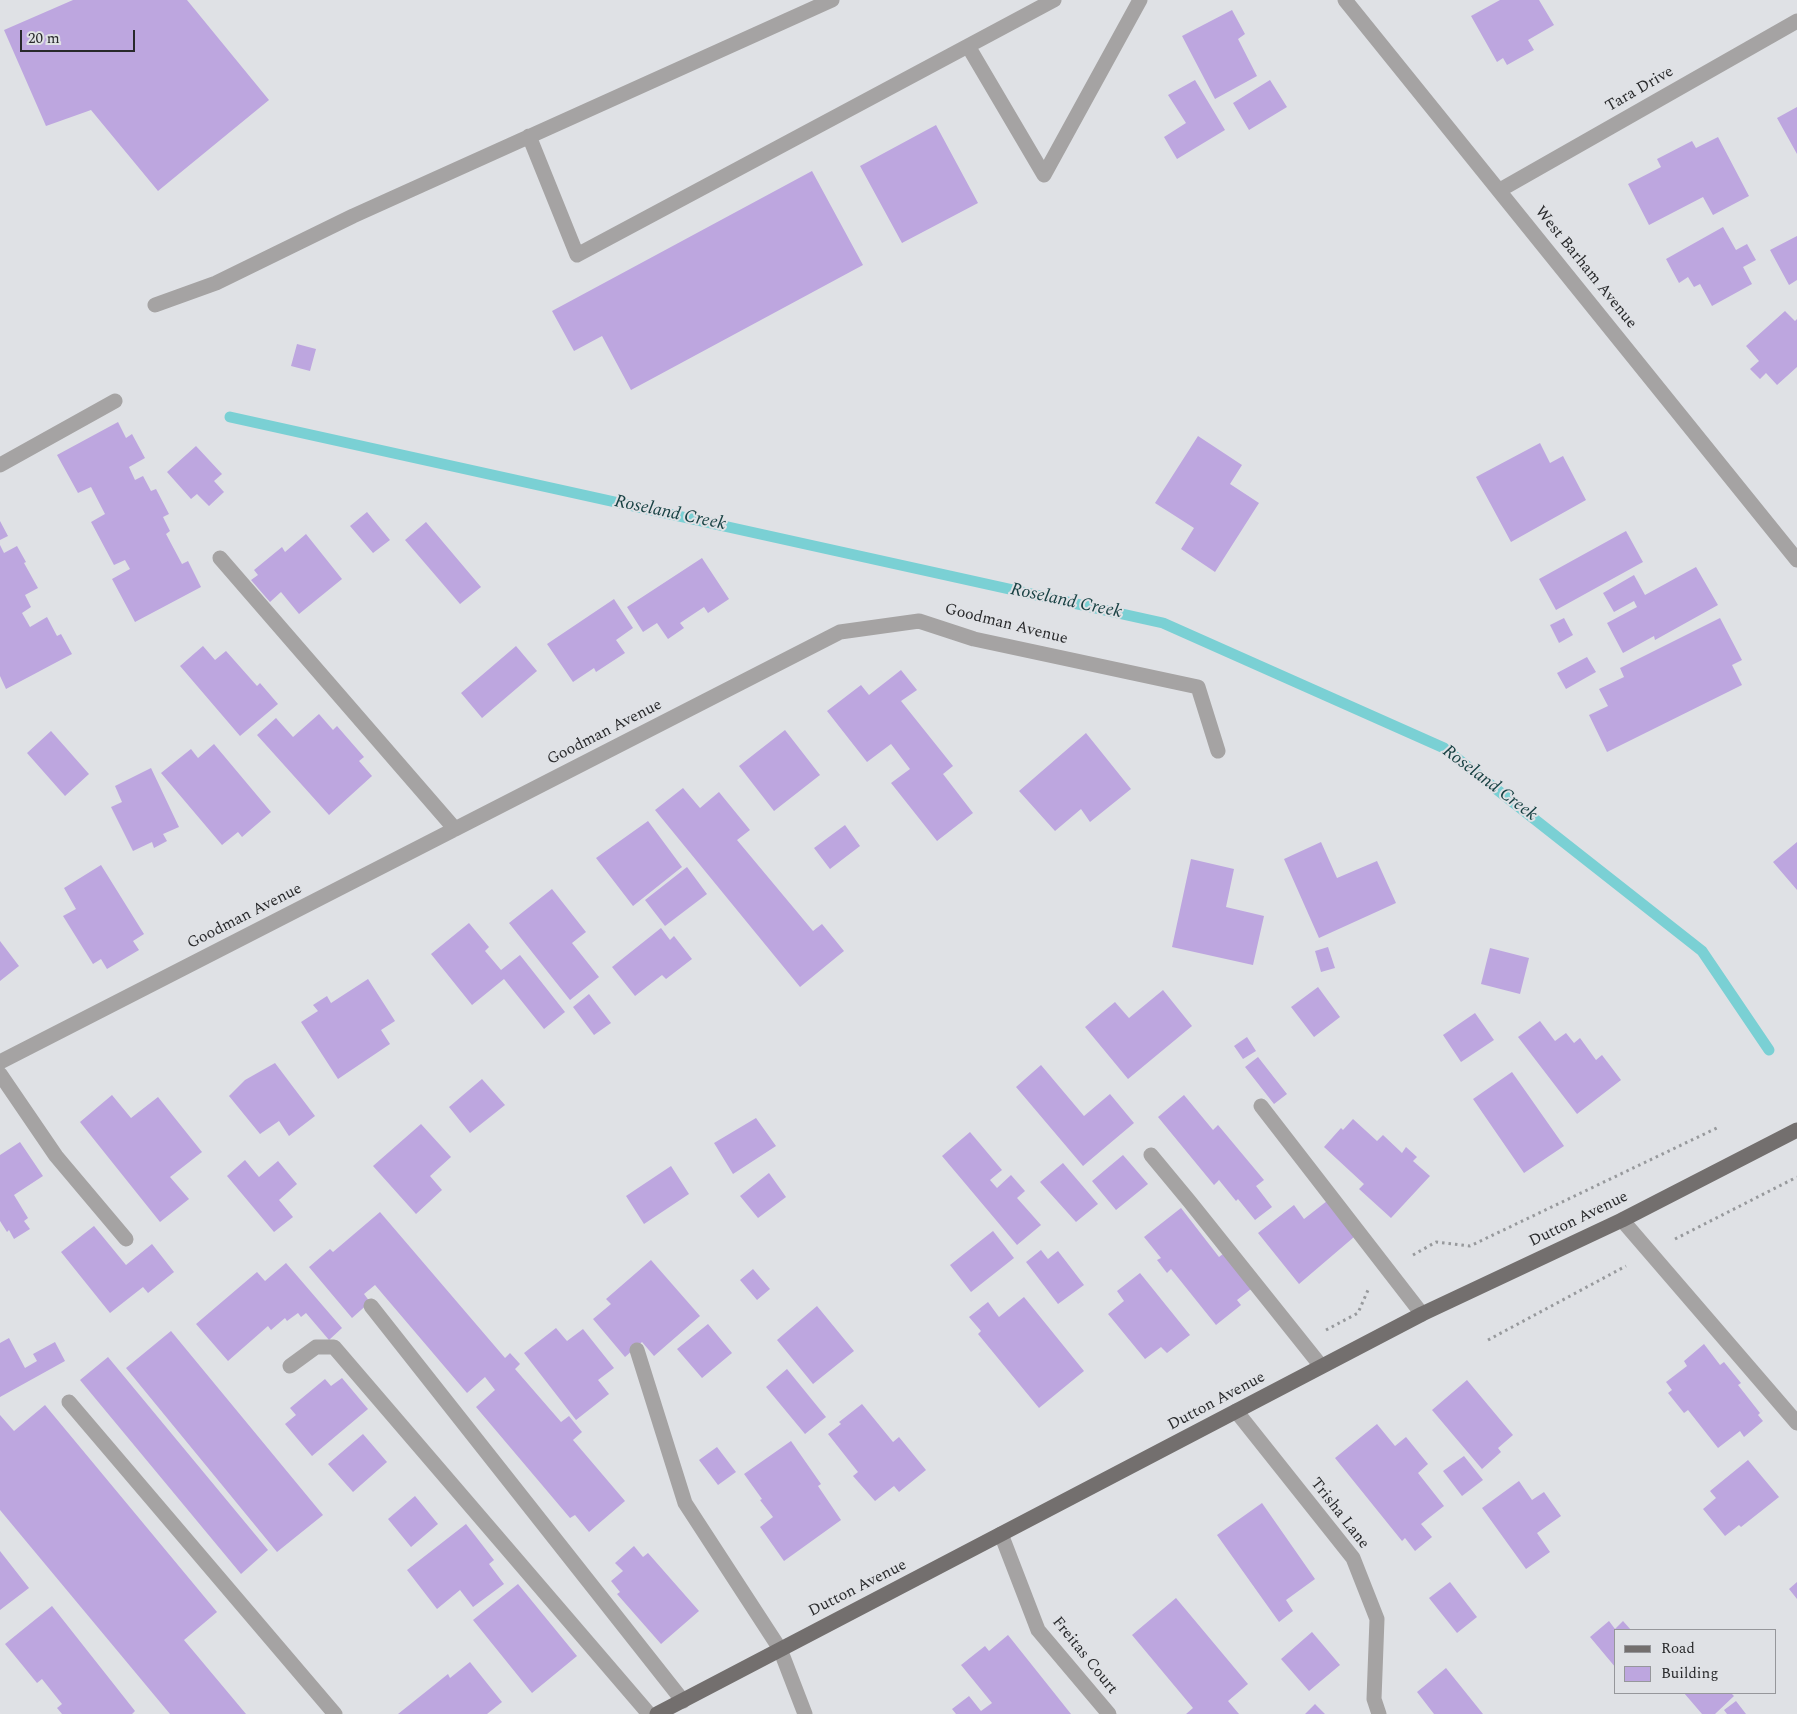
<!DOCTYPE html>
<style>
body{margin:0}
#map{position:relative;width:1797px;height:1714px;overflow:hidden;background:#dfe1e5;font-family:Spectral,serif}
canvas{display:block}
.legend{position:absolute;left:1614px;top:1629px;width:162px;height:65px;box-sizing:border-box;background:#dfe1e5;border:1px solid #96979b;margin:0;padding:6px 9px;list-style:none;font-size:15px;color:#28292b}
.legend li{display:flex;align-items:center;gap:10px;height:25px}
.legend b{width:25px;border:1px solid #96979b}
.scale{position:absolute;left:20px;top:30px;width:115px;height:22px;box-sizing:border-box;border:2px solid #28292b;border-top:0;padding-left:6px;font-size:15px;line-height:18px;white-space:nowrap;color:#28292b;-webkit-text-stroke:4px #dfe1e5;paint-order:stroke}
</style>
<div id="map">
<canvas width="1797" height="1714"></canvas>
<ul class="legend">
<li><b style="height:6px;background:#736f6e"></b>Road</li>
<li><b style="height:14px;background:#bda6df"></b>Building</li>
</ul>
<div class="scale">20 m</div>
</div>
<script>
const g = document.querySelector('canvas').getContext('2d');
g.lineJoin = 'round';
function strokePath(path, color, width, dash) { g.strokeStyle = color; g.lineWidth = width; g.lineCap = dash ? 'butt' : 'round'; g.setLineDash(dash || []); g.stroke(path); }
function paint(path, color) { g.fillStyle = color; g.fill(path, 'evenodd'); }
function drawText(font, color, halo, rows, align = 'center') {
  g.font = font + ' Spectral,serif'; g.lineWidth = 4; g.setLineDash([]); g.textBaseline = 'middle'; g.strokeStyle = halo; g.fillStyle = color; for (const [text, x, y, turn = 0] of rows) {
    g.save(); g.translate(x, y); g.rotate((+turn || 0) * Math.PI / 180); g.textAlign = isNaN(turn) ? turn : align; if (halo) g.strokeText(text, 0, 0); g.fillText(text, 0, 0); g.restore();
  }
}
strokePath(new Path2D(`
 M230,417L1163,623L1444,748L1702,951L1769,1050`), '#7ad0d4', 11);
paint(new Path2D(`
 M73,0H187L269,100L158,191L91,110L46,126L4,30Z
 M1500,0H1539L1554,25L1528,40L1534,50L1507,65L1503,58L1497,62L1471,16Z
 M1232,10L1245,34L1238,39L1257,76L1215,99L1182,36Z
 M1195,80L1225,130L1177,159L1164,137L1186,123L1168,95Z
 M1270,80L1287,107L1249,130L1233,103Z
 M1797,107V154L1777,118Z
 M936,125L978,203L902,243L860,166Z
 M1718,137L1749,196L1713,215L1703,197L1649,225L1628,184L1661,167L1657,159L1692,141L1696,148Z
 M812,171L863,265L631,390L602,336L574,351L552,311Z
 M1723,227L1736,250L1747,244L1756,260L1743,267L1752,284L1712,306L1700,284L1694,287L1688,277L1679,283L1666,259Z
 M1797,236V280L1789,285L1770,250Z
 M1785,311L1795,321L1797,319V367L1777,385L1766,373L1760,379L1750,369L1759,361L1746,346Z
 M297,344L316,349L310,371L291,366Z
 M118,422L126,438L132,434L145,458L129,467L135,480L143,476L151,491L156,489L169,514L163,517L170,531L166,534L182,564L188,561L201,587L135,622L112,579L130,569L125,560L114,565L91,522L105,514L91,487L78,493L57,455Z
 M1198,436L1242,465L1230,484L1259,503L1215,572L1181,549L1194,528L1155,503Z
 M1540,443L1550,463L1563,456L1586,500L1511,542L1476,477Z
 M196,446L222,474L214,481L224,492L209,506L197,494L191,499L167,472Z
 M367,512L390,540L373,553L350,526Z
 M0,521L8,536L0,540Z
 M426,522L481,587L460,604L405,540Z
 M1626,531L1643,562L1556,610L1539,579Z
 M306,534L342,579L299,614L281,592L270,602L251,580L258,575L254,570L282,547L285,552Z
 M0,545L4,553L17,546L26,562L24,563L38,588L25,595L31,607L22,613L30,627L47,617L57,636L61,634L72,654L6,689L0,676Z
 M702,558L729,599L708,613L704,607L680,623L684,628L668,639L657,623L643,632L627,607Z
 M1696,567L1718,605L1655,640L1654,636L1623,653L1607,623L1637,607L1634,601L1614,612L1603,593L1634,575L1645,595Z
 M614,599L633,628L616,640L625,653L596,672L594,668L573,682L547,644Z
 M1564,618L1573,635L1559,643L1550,625Z
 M1720,618L1742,660L1732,665L1742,685L1607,752L1589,715L1608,706L1599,689L1624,677L1620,668Z
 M203,646L215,660L226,651L257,686L260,683L278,704L240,736L180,666Z
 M516,646L537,671L482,718L461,693Z
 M1587,657L1596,672L1566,689L1557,673Z
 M901,670L917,690L901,701L953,766L943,774L973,813L937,841L891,783L910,769L891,744L867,762L827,711L861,685L869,695Z
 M319,714L333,730L337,726L364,757L359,761L372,776L329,815L257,735L276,718L293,737Z
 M785,730L820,775L774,811L739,766Z
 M51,731L89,774L65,796L27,753Z
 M1086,733L1131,789L1090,822L1081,809L1055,831L1019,791Z
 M214,744L271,812L242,837L238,832L222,845L161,773L191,749L198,758Z
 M151,768L179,827L163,834L167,841L154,848L152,842L133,851L111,807L122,802L115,786Z
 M683,788L700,808L719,792L750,830L737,840L813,931L822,924L844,951L800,987L655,810Z
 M648,821L682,867L633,906L596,858Z
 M845,825L860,846L830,869L814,848Z
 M1321,842L1337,878L1377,861L1396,903L1319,938L1284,859Z
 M1797,842V890L1773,862Z
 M1191,859L1234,869L1226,907L1264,916L1253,965L1172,947Z
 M101,865L144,934L133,941L139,950L107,969L101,959L93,964L63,916L76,909L64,888Z
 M687,867L707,894L665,926L645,900Z
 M552,889L586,932L572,943L599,977L570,1000L509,923Z
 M469,923L489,947L485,951L501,970L520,955L565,1012L544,1029L504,979L472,1005L431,954Z
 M661,928L670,940L674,936L692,959L666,979L662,975L635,996L612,967Z
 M0,941L19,966L0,981Z
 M1328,947L1335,968L1321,972L1315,951Z
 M1490,948L1529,958L1520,994L1481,984Z
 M368,979L395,1021L381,1030L390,1044L338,1079L301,1022L318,1011L313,1005L327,996L331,1003Z
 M1318,987L1340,1017L1314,1037L1291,1007Z
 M1163,990L1192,1026L1128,1079L1085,1027L1115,1002L1129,1018Z
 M589,994L611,1023L594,1035L573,1007Z
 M1475,1013L1494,1040L1461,1062L1443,1035Z
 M1540,1021L1555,1041L1566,1033L1574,1043L1580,1038L1596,1060L1602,1055L1621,1080L1577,1114L1518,1037Z
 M1247,1037L1256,1051L1243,1059L1234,1046Z
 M1258,1057L1287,1094L1274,1104L1245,1067Z
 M275,1063L315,1116L289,1136L279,1121L260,1134L229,1096L245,1080Z
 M1041,1065L1084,1116L1110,1094L1134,1123L1083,1166L1016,1087Z
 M1512,1072L1564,1146L1524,1173L1473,1099Z
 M482,1079L505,1105L470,1133L449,1107Z
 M112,1095L131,1118L158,1097L202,1152L170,1177L189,1199L160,1222L80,1122Z
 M1184,1095L1213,1130L1218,1125L1264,1180L1256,1186L1272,1207L1255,1220L1238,1199L1236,1201L1219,1180L1214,1185L1158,1117Z
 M756,1118L776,1146L733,1174L714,1143Z
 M1353,1119L1377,1141L1383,1135L1402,1153L1406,1147L1417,1157L1413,1161L1430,1176L1391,1218L1359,1189L1364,1184L1324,1147L1341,1128L1343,1130Z
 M421,1124L451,1157L430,1176L442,1190L416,1214L373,1166Z
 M970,1132L1002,1170L990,1180L997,1188L1011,1175L1025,1191L1017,1198L1041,1225L1017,1245L942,1156Z
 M20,1142L43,1176L14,1195L28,1218L24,1221L30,1229L14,1239L9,1230L7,1232L0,1221V1155Z
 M1123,1155L1148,1184L1116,1210L1092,1181Z
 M245,1160L259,1177L278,1161L297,1184L279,1200L293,1217L274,1232L227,1176Z
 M1063,1163L1098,1204L1076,1222L1040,1182Z
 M671,1166L689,1194L644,1224L626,1196Z
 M769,1173L786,1197L758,1218L740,1196Z
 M1327,1201L1354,1237L1299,1284L1258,1233L1294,1205L1304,1219Z
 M1181,1208L1219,1257L1223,1254L1251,1289L1237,1300L1241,1305L1216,1325L1171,1269L1167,1273L1157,1260L1161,1258L1144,1237Z
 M380,1212L505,1358L510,1353L520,1364L515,1369L561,1422L569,1416L582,1432L573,1440L625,1501L589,1532L575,1515L570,1518L476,1407L495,1390L485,1377L467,1393L375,1285L364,1294L370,1302L352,1318L309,1267L330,1249L333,1252Z
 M94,1226L126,1265L152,1244L174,1272L148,1293L143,1287L110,1313L61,1252Z
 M993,1231L1014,1258L971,1292L950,1265Z
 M1041,1250L1048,1259L1058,1251L1084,1285L1058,1304L1026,1262Z
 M651,1260L700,1316L654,1356L642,1342L625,1357L593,1319L611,1304L606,1299Z
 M286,1263L342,1328L329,1340L306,1313L301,1317L298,1313L287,1321L285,1318L271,1330L268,1326L228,1361L196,1324L257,1272L265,1281Z
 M753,1269L770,1289L757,1300L740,1280Z
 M1140,1273L1190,1335L1167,1353L1161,1347L1145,1359L1108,1314L1124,1301L1117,1291Z
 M1024,1297L1084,1371L1039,1408L978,1334L981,1331L969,1317L988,1302L999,1317Z
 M817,1306L854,1351L813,1384L777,1340Z
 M708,1324L732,1353L702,1378L677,1349Z
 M556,1328L567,1341L583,1329L614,1368L598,1380L609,1394L576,1420L524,1353Z
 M171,1331L323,1515L277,1552L126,1368Z
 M9,1338L25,1368L37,1361L33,1354L55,1342L65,1361L0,1397V1343Z
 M1704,1344L1720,1365L1724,1362L1741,1383L1738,1385L1760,1413L1758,1415L1763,1421L1744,1437L1740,1431L1718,1448L1688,1410L1684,1413L1668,1393L1672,1390L1666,1382L1687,1366L1684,1361Z
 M108,1357L268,1550L241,1574L80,1380Z
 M787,1369L826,1417L805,1434L766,1387Z
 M342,1378L368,1409L312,1456L285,1424L296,1415L290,1408L325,1379L331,1386Z
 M1467,1380L1513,1435L1498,1448L1501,1452L1482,1469L1432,1410Z
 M862,1404L893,1442L899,1437L926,1470L899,1492L894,1486L875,1501L853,1476L858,1472L828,1434L841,1424L839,1422Z
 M45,1405L217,1612L184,1640L246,1714H170L0,1510V1415L14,1431Z
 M1377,1424L1395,1446L1406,1437L1428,1464L1418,1473L1444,1506L1421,1524L1432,1537L1415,1551L1405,1538L1402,1541L1335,1458Z
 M363,1434L387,1462L353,1492L328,1464Z
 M791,1441L821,1484L818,1486L841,1520L784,1561L760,1527L773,1517L760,1500L762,1499L744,1474Z
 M717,1447L736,1472L718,1485L699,1460Z
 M1464,1456L1483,1480L1462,1496L1443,1471Z
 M1748,1460L1779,1497L1741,1527L1739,1525L1725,1536L1703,1509L1716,1498L1710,1491Z
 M1519,1481L1532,1500L1544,1492L1561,1516L1537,1533L1550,1552L1526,1569L1482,1508Z
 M415,1496L438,1524L411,1547L388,1519Z
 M1262,1503L1315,1579L1286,1600L1293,1611L1279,1622L1217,1535Z
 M466,1524L494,1560L489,1564L504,1584L473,1607L460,1590L437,1609L407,1570Z
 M634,1546L643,1557L648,1553L699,1611L661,1644L617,1594L620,1592L611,1581L623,1571L615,1563Z
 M0,1551L29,1588L0,1610Z
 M1450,1582L1477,1617L1457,1633L1429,1598Z
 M1797,1582V1599L1789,1589Z
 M518,1584L577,1656L532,1693L473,1620Z
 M1176,1598L1248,1684L1228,1701L1239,1714H1186L1193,1708L1132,1635Z
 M52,1606L135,1711L132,1714H62L57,1708L62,1704L42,1679L37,1683L5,1644Z
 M1609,1621L1615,1629L1623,1621L1631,1630H1616V1668L1590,1637Z
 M1312,1632L1340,1665L1309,1691L1281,1659Z
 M1008,1635L1071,1714H956L952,1709L969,1696L981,1711L992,1703L961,1665L985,1646L989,1651Z
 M470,1662L502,1702L487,1714H398L448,1674L450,1678Z
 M1446,1668L1483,1714H1434L1417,1692Z
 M1684,1693H1731L1734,1696L1715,1714H1702Z
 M1736,1701L1746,1714H1727L1724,1710Z
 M1315,1704L1325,1714H1305Z`), '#bda6df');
strokePath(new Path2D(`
 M1675,1239L1797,1177
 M1413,1255L1436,1242L1470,1246L1719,1127
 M1326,1330L1358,1313L1368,1290
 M1488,1340L1626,1266`), '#97999c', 3, [2.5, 4]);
strokePath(new Path2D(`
 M1345,0L1797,560
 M968,46L1044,175L1140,0
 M529,136L577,255L1054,0
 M1500,190L1797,21
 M155,305L216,283L353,216L832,0
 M0,465L115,401
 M220,558L455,829
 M0,1062L840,632L919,621L974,639L1198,687L1218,751
 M0,1074L56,1156L126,1239
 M1261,1106L1422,1314
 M1151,1155L1190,1202L1321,1366
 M1622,1220L1797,1423
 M371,1306L683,1701
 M637,1350L685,1503L780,1649L805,1714
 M290,1366L316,1347H334L649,1714
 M69,1402L335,1714
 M1236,1411L1353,1558L1377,1619L1374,1699L1379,1714
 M1001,1534L1038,1630L1109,1714`), '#a5a3a3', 15);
strokePath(new Path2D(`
 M657,1714L1422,1314L1622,1220L1797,1130`), '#736f6e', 15);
drawText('16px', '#28292b', '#dfe1e5', [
 ["Tara Drive",1640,90,-30],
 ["West Barham Avenue",1585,268,51],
 ["Goodman Avenue",1006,625,14],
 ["Goodman Avenue",605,733,-27],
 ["Goodman Avenue",245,917,-27],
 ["Dutton Avenue",1579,1220,-26],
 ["Dutton Avenue",1217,1402,-28],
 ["Trisha Lane",1339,1514,52],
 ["Dutton Avenue",858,1589,-27],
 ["Freitas Court",1084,1656,51]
]);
drawText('italic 18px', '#184143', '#dfe1e5', [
 ["Roseland Creek",670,514,12],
 ["Roseland Creek",1066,602,12],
 ["Roseland Creek",1489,784,37]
]);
</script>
